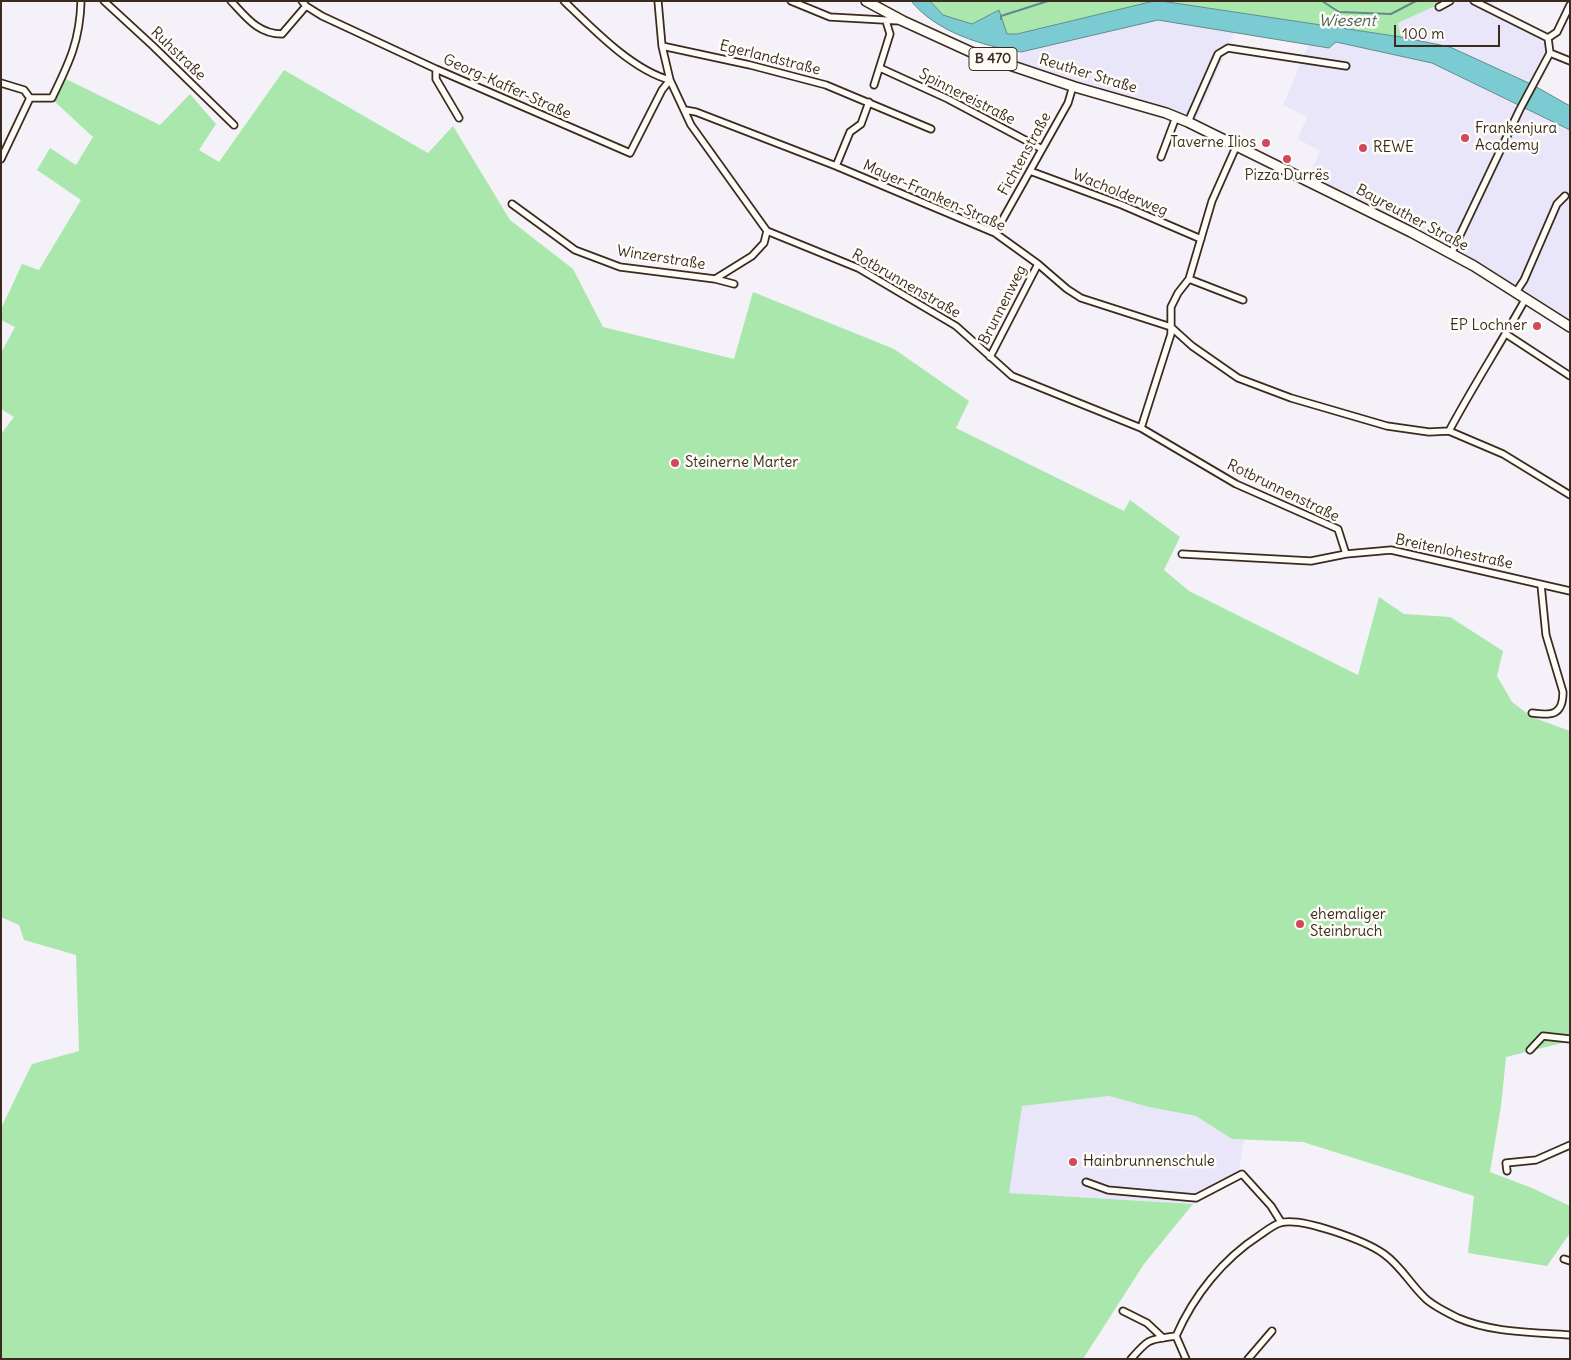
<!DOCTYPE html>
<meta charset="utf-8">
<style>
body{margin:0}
#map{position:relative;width:1571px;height:1360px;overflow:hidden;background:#f4f2f8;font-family:Delius,sans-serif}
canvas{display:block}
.frame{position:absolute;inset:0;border:2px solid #3b2a1e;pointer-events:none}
.scale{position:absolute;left:1394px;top:25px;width:106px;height:22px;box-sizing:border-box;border:2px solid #3b2a1e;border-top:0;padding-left:6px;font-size:15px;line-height:18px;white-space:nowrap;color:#3b2a1e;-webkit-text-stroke:4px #fdfcf7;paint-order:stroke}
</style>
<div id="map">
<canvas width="1571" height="1360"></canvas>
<div class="frame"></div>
<div class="scale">100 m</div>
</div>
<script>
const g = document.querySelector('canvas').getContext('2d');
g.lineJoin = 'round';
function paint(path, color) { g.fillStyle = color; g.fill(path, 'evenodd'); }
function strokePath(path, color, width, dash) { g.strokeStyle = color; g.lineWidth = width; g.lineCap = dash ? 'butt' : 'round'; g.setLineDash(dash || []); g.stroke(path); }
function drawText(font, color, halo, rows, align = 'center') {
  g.font = font + ' Delius,sans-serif'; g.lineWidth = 5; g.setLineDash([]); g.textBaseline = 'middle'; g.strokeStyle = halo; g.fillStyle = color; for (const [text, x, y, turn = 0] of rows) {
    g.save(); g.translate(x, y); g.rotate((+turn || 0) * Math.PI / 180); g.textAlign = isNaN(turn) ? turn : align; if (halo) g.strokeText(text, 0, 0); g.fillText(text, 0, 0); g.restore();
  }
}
paint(new Path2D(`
 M1446,1H1492L1495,12L1546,35L1548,54L1533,85L1450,47L1401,37L1398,23Z
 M1158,20L1234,32L1197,119L1019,67L1021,52Z
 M1336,42L1432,63L1570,130V328L1379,213L1309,176L1320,151L1298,139L1307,117L1283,105L1308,45L1329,48Z
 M1109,1096L1149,1107L1196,1116L1232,1139L1244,1140L1237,1181L1193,1204L1009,1193L972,1130L1022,1106Z`), '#e9e6fa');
paint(new Path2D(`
 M930,1H1154L1016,34H1006L999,10L972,24L943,15Z
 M1162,1H1446L1398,23L1401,37Z
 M284,70L428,153L453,126L510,220L573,269L603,327L734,359L753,292L894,349L969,401L956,428L1124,511L1130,500L1180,537L1164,570L1189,591L1358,675L1379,597L1404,614L1450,617L1503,651L1497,676L1512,702L1532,717L1570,731V1041L1506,1057L1501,1106L1490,1172L1532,1188L1570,1206V1233L1547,1266L1468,1253L1474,1196L1303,1142L1232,1139L1196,1116L1149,1107L1109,1096L1022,1106L1009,1193L1193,1204L1144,1264L1083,1359H1V1127L32,1064L79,1051L76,955L24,940L19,925L1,917V434L14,417L1,409V353L15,327L1,320V310L22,264L39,270L81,200L37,170L50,148L76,165L93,137L54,101L66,79L160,125L190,94L216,124L199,150L219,162Z`), '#aae7ad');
const water = new Path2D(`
 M911,1H930L943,15L972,24L999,10L1007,34H1017L1154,1H1161L1401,37L1450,47L1533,85L1570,106V130L1432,63L1336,42L1329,48L1158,20L1021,52C983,46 936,32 911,1Z`);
paint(water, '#7bccd2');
strokePath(water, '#618b8a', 1);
strokePath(new Path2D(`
 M1322,1L1339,12L1391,14L1416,1
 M1001,19V16L1048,1`), '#618b8a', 2);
const street = new Path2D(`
 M104,1L153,46L234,125
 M231,1C246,17 258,34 282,34L306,6
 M302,1L306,6L322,16L436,69L630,153L662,90L670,80C632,70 592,28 564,1
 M658,1L662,46L670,80L691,125L767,231L858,268L956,326L1012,376L1141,428L1236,484L1338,529L1346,554
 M791,1L830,17L901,21
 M1474,1L1548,38
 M1439,7L1450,1
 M662,46L750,65L826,85L931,129
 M1550,53L1570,61
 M880,68L948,99L1042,149
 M436,69V79L459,118
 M1,83L24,90L30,98
 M874,85L890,34L886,21
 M685,110L696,112L836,166L995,233L1038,264L1067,289L1081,298L1171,327L1192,346L1238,378L1291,398L1387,426L1429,432L1449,431L1503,454L1570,495
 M1188,122L1218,54L1228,48L1346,66
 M1161,157L1176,117
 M1,159L30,98H52C69,63 80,41 81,1
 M836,166L850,132L861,124L869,102
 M1030,171L1122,205L1201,239
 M512,204L575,250L620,267L715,279L734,284
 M995,233L1068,103L1073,86
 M1451,254L1520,109L1550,53L1548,38L1557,32L1570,5
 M715,279L752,256L764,243L767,231
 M1189,279L1243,300
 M1516,292L1524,280L1557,204L1565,196
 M1506,334L1570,376
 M990,357L1038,264
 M1141,428L1171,334V307L1178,293L1189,279L1212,201L1236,147
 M1449,431C1473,386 1501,343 1526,298
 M1182,554L1311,561L1346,554L1391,550L1570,591
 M1532,713C1552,716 1563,715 1563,692L1546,635L1541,585
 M1530,1050L1543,1036L1570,1039
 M1507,1171L1506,1163L1536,1160L1570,1145
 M1086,1182L1108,1190L1196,1198L1242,1174L1271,1206L1281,1222
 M1564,1259L1570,1261
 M1123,1311L1147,1323L1163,1338
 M1131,1359C1150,1337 1149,1340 1176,1336
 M1186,1359L1176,1336C1194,1295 1223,1259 1260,1235C1266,1231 1273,1225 1280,1223C1300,1216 1366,1241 1384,1254C1401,1266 1410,1284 1425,1298C1433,1306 1448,1313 1458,1318C1493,1333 1532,1332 1570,1335
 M1248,1359L1272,1331`);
const primary = new Path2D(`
 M866,1L903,21L971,52L1075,87L1166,113L1188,122L1411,232L1474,266L1570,327`);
strokePath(street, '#3b2a1e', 9);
strokePath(primary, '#3b2a1e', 12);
strokePath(street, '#fdfcf7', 5.5);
strokePath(primary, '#fdfcf7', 9);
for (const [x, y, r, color] of [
 [1465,138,5,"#d1495b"],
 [1266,143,5,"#d1495b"],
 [1363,148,5,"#d1495b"],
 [1287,159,5,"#d1495b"],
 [1537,326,5,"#d1495b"],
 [675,463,5,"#d1495b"],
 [1300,924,5,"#d1495b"],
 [1073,1162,5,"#d1495b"]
]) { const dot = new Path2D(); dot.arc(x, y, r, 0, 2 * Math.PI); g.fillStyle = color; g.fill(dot); strokePath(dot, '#fdfcf7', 2); }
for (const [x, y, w] of [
 [993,59,48]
]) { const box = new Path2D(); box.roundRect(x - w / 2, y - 11.5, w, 23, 4); g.fillStyle = '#fdfcf7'; g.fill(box); strokePath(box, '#3b2a1e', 1); }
drawText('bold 14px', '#3b2a1e', null, [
 ["B 470",993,59]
]);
drawText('15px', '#3b2a1e', '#fdfcf7', [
 ["Ruhstraße",178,54,44],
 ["Egerlandstraße",770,58,14],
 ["Reuther Straße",1088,74,17],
 ["Georg-Kaffer-Straße",507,87,24],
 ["Spinnereistraße",967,97,27],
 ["Fichtenstraße",1025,154,-61],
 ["Wacholderweg",1120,193,22],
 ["Mayer-Franken-Straße",934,196,24],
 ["Bayreuther Straße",1412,218,28],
 ["Winzerstraße",661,258,9],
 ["Rotbrunnenstraße",906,284,30],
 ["Brunnenweg",1003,305,-63],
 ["Rotbrunnenstraße",1283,491,26],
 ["Breitenlohestraße",1454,552,12]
]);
drawText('15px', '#3b2a1e', '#fdfcf7', [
 ["Frankenjura",1475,129],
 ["Academy",1475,146],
 ["Taverne Ilios",1256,143,"right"],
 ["REWE",1373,148],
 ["Pizza Durrës",1287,176,"center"],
 ["EP Lochner",1527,326,"right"],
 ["Steinerne Marter",685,463],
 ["ehemaliger",1310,915],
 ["Steinbruch",1310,932],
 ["Hainbrunnenschule",1083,1162]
], 'left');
drawText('italic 16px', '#4e5b54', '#fdfcf7', [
 ["Wiesent",1347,21]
]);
</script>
